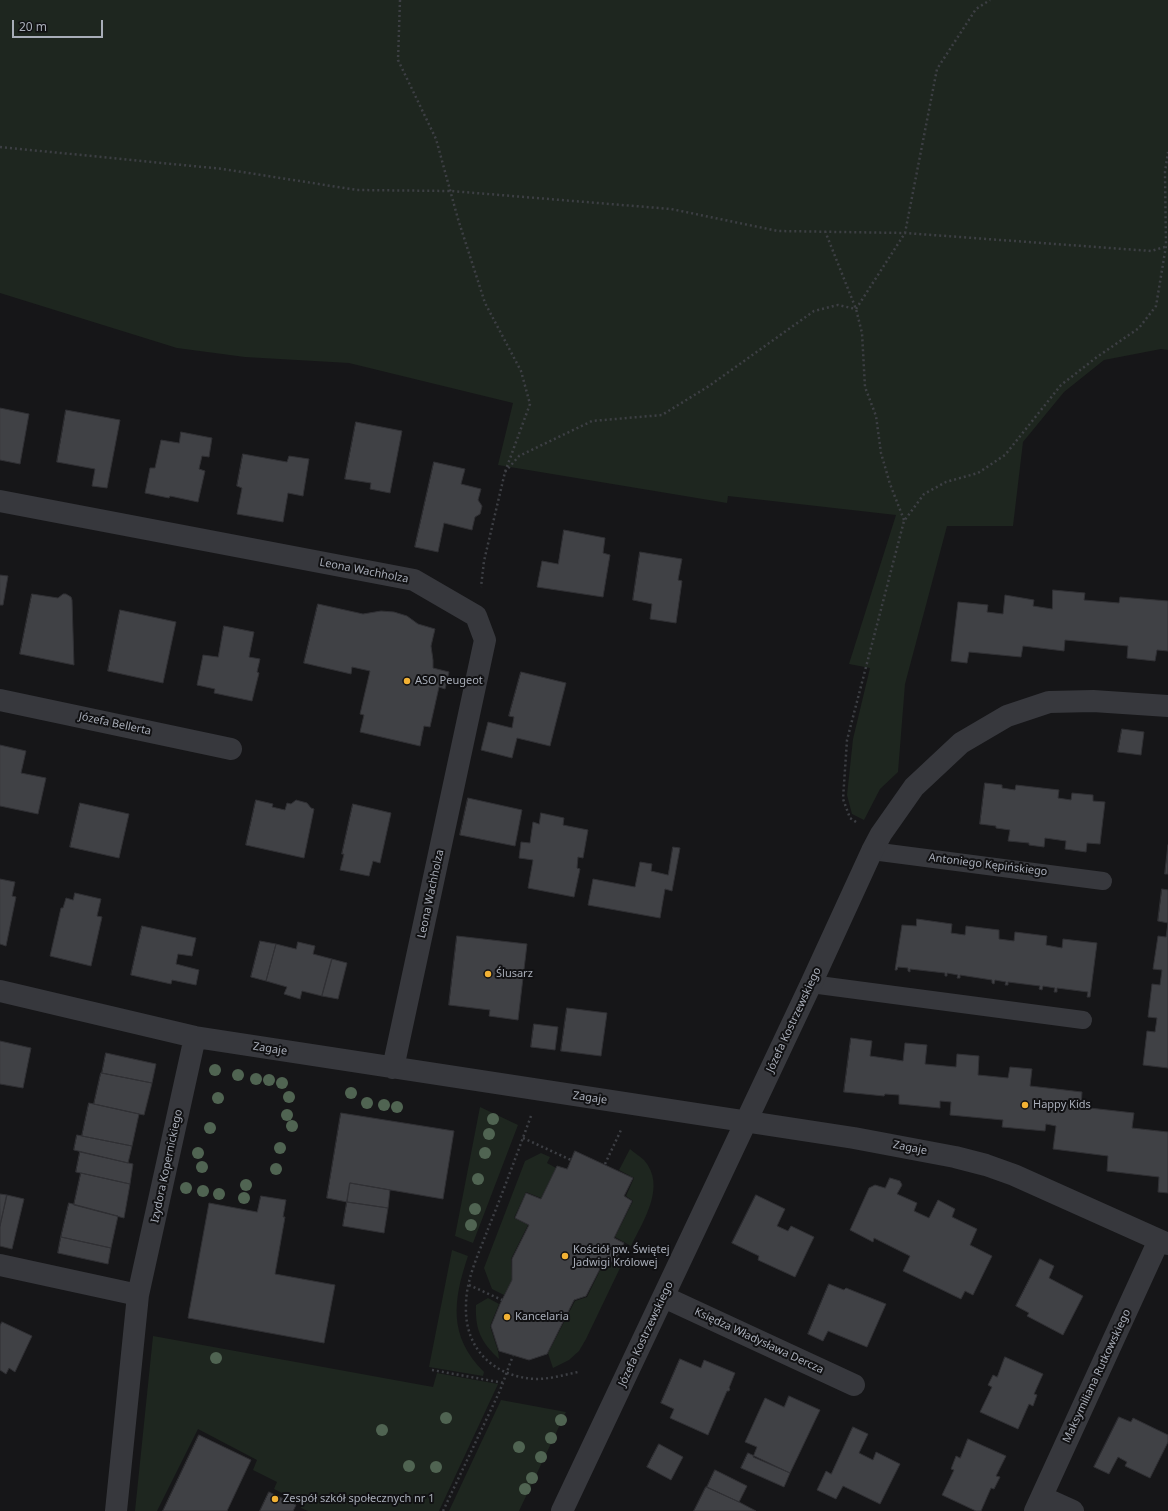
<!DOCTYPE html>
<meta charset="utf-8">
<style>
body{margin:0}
#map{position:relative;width:1168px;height:1511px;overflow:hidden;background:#161618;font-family:"Noto Sans",sans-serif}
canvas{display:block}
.scale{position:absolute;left:12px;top:20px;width:91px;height:18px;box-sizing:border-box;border:2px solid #a8adb8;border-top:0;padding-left:5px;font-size:12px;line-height:14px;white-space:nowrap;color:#a8adb8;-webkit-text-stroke:3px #111113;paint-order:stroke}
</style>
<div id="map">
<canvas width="1168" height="1511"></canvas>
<div class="scale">20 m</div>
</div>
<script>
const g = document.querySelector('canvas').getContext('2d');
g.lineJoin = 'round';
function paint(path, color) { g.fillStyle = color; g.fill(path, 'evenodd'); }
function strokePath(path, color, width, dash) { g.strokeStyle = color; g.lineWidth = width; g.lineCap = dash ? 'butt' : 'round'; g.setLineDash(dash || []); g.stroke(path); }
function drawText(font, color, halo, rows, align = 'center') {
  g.font = font + ' "Noto Sans",sans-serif'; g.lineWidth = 4; g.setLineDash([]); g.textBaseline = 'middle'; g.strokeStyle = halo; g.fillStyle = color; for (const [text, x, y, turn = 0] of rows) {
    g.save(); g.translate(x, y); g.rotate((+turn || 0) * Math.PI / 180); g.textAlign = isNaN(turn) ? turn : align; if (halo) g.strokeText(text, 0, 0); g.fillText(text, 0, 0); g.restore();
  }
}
paint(new Path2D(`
 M0,0H1168V350L1161,349L1104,360L1064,392L1023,442L1013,526H947L905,684L898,772L880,789L864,820L852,814L847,795L853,739L870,668L849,664L896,515L728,496L727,503L498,465L513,403L349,363L245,357L177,348L0,293Z
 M480,1107L518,1125L473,1243L455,1236Z
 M630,1149C634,1153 640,1156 644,1160C667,1186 643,1221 631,1246L615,1237L633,1201L626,1196L634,1178L619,1170Z
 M541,1153L550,1157L547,1163L556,1168L541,1198L526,1192L514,1218L528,1225L511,1259L512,1280L504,1295L492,1289L484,1268L525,1161Z
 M452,1250L468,1256C453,1301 448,1336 484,1372L483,1376L429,1367Z
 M605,1260L620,1268L586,1339L579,1351L569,1360L553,1368L548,1353L575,1301L587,1297Z
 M488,1298L499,1304L490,1326L498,1351L499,1359C481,1342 475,1330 476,1305Z
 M153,1336L433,1387L437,1373L498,1384L439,1511H308L301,1508L302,1503L274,1489L277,1482L253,1470L257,1460L198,1429L157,1511H135Z
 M501,1400L566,1412L519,1511H449Z`), '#1e261f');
const building = new Path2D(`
 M0,408L29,414L20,464L0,460Z
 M66,410L120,420L107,488L92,486L95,469L57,462Z
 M356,422L402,431L390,493L370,489L371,483L345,479Z
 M181,432L212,438L209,457L202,456L199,469L205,471L198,502L170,496L169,498L145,493L150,468H155L161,440L179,443Z
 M243,454L287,462L289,456L309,459L303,496L288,493L283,522L237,514L242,488L237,486Z
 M434,462L465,469L461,484L481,489L478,500L482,506L480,514L475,517L472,530L444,523L438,552L415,547Z
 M564,530L605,538L603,553L610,555L603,597L537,587L542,561L558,564Z
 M640,552L682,559L678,580L682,581L676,623L650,619L652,604L633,600Z
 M0,575L8,576L3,605H0Z
 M1053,590L1085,593L1084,600L1119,603L1120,597L1168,601V651L1157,650L1155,661L1127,658L1128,646L1065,640L1064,651L1023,646L1021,657L969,652L967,663L951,661L958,602L988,605L987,612L1003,614L1005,595L1034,600L1033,606L1052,609Z
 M32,594L58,598L63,594H66L71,597L72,600L74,665L20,654Z
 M318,604L363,614L381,611L394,612L407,616L418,624L435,629L431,646L433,660V668L449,672L445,689L439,687L430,727L424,726L420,746L360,732L364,715L360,714L370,671L352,667L351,674L304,663Z
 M120,610L176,622L163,683L108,671Z
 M224,626L254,632L249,657L260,659L257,672L259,673L252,701L214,693L215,689L197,685L203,655L218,657Z
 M521,672L566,683L550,746L517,738L512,758L481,750L488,722L512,728L514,717L509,716Z
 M1122,729L1144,732L1141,755L1118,752Z
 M0,745L26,751L21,773L46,778L38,814L0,806Z
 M985,783L1002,785V788L1015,790L1016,785L1059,790L1058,798L1071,800L1072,793L1093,795V801L1105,802L1100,844L1087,843L1086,852L1065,849L1066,841L1045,838L1044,847L1029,845V843L1008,841L1010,830L996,828V826L980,824Z
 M468,798L522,810L515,846L460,835Z
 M256,800L273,804L272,807L285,810L287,803L291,804L296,800L307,803L311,808L314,809L304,858L246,845Z
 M80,803L129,814L119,858L70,847Z
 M353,804L391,813L380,863L373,861L369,876L340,870L344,854H342Z
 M541,813L564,818L563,825L588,830L583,858L578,857L577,868L580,869L574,897L528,888L533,860L519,858L521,842L530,843L533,822L539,824Z
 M1168,845V874H1165Z
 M673,847L680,848L672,891L665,889L660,918L588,905L593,879L635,887L640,862L652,864L651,871L668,875Z
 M0,879L15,882L12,896L16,897L6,946L0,944Z
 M1162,889L1168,890V1068L1143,1065L1147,1031L1155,1032L1157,1018L1148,1017L1152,984L1160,985L1162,970L1153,969L1158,936L1166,937L1168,923L1158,921Z
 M75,893L101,899L97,916L102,917L91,966L50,956L61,908H63L66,898L73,900Z
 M917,919L952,924L951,933L965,935L966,926L999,930V939L1014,941L1015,932L1047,936L1046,945L1062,948L1063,939L1097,943L1090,997H1087L1088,992L1057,988V992H1054L1055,988L1043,986L1042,990L1039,989L1040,986L1008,982V985H1005L1006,982L995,980L994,984L992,983V980L960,975V978H957L958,975L947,973V976H945V973L910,969V972L908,971V968L898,967L897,970H895L902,925L916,926Z
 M142,926L196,938L192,956L178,954L176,964L199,970L196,985L172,980L171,984L131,975Z
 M457,936L527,944L518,1020L489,1016L490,1010L449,1005Z
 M260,941L276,944L266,981L251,977Z
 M298,942L315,946L313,954L332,959L322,996L302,991L300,999L284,994L287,987L266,981L276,944L296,949Z
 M332,959L347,963L338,999L322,996Z
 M567,1008L607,1013L601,1056L561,1051Z
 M534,1024L558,1027L555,1050L531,1047Z
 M851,1038L872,1041L870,1056L891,1059L903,1061L905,1043L927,1045L925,1064L956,1067L957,1054L979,1056L978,1075L1008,1078L1010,1067L1032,1069L1030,1086L1082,1092L1081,1107L1134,1113L1132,1128L1168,1132V1193L1158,1192L1159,1177L1107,1171L1108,1156L1053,1149L1056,1126L1046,1124L1045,1131L1002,1127L1003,1120L950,1115L951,1102L940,1101V1108L899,1104V1095L885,1094L884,1096L844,1092Z
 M0,1041L31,1048L23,1088L0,1084Z
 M106,1053L156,1064L152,1083L102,1073Z
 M101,1073L152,1083L144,1115L94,1104Z
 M89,1103L139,1114L132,1146L82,1136Z
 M341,1113L454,1131L443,1199L350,1183L347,1202L327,1198Z
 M77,1135L132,1146L128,1163L74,1150Z
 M575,1151L633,1178L624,1196L632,1201L614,1238L624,1243L614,1263L605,1259L586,1296L574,1300L547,1354L529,1360L499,1351L491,1326L500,1304L512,1280V1259L529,1225L515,1218L526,1193L541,1199L557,1166L567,1169Z
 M80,1152L133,1164L130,1184L76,1172Z
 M81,1173L130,1184L124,1218L74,1205Z
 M890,1178L900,1181L902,1185L897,1194L917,1203L914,1211L929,1218L938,1200L955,1209L952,1217L977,1229L970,1245L992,1256L973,1295L965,1291L961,1299L903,1271L910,1256L874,1238L873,1242L850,1230L869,1188L875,1185L885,1188Z
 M350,1183L390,1190L388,1208L347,1202Z
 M0,1194L7,1195L0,1226Z
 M7,1195L24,1199L12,1249L0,1246V1226Z
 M756,1195L785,1209L777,1226L788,1231L791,1226L814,1237L795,1277L758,1260L759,1256L732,1243Z
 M261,1196L286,1200L283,1217H285L275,1274L335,1285L324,1343L188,1318L209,1203L257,1212Z
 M347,1202L388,1208L384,1233L343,1226Z
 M69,1203L118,1216L111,1248L61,1237Z
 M61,1237L111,1248L108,1264L58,1253Z
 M1040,1259L1054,1266L1049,1278L1083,1296L1063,1335L1027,1316L1029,1313L1016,1306Z
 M829,1284L844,1290L846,1288L886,1304L867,1347L828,1331L823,1341L808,1334Z
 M2,1322L32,1336L15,1372L9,1368L6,1374L0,1370V1326Z
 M1005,1357L1043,1374L1034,1394L1037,1395L1033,1406L1029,1404L1018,1429L980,1412L992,1387L988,1385L993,1375L997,1377Z
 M680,1359L701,1368L704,1360L735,1373L729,1388L730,1389L729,1391H727L708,1435L670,1418L674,1409L661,1403Z
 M789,1396L820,1410L790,1473L753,1457L757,1447L745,1442L765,1398L784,1407Z
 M1119,1417L1131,1422L1133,1418L1168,1435V1442L1150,1478L1125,1466L1127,1462L1118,1457L1109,1474L1094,1467Z
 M853,1427L868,1434L859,1453L873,1460L876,1452L900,1464L880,1504L843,1486L836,1499L817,1490L826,1471L831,1474Z
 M199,1435L251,1460L227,1511H163Z
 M968,1439L1006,1456L996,1476L1000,1477L994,1489L991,1488L981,1511H976L942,1495L954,1470L951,1469L956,1456L960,1458Z
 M659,1444L683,1457L671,1480L647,1467Z
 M748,1453L790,1473L784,1487L741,1468Z
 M715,1470L747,1486L739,1502L707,1487Z
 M706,1487L739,1502L756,1511H694Z
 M269,1492L296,1505L293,1511H260Z`);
paint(building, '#404145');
strokePath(building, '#303034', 1);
strokePath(new Path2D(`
 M400,0L398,60L436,139L458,219L485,303L521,371L530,404L505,472L484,561L481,587
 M0,147L223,169L357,190L451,191L671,209L778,231L905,233L1151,251L1168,246
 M825,231L856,309L862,333L865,387L876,416L881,453L890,484L904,520
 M505,472L519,456L592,421L662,415L709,386L814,311L838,305L856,309L905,233L937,69L976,9L990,0
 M856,822L850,818L843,799L847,740L904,521L924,494L946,482L978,473L1005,455L1061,385L1097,357L1139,328L1156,306L1166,246L1165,172L1168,152
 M531,1116C517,1154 503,1192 488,1229C479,1253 466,1279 466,1305C464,1348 493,1377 536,1379C550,1379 564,1375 578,1372
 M523,1138L571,1160
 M605,1164L621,1130
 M469,1285L502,1300
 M432,1370L504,1383
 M443,1511L496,1399C503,1385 507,1370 513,1356`), '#3d3f44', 2.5, [2, 3]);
strokePath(new Path2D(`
 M872,851L1103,881
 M811,984L1083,1020`), '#37383d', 18);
strokePath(new Path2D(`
 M0,501L414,580L476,616L485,640L393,1068
 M0,700L231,749
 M0,991L195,1037L854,1138L955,1157L986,1165L1014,1175L1168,1244
 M0,1265L138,1295
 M664,1297L854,1385
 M1042,1497L1073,1511
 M116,1511L138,1295L195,1037
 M562,1511L811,984L872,851L881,834L914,787L961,743L1007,716L1049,702L1093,701L1168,706
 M1035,1511L1159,1240`), '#37383d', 22);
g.fillStyle = '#506452';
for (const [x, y] of [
 [215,1070],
 [238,1075],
 [256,1079],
 [269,1080],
 [282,1083],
 [351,1093],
 [289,1097],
 [218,1098],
 [367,1103],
 [384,1105],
 [397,1107],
 [287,1115],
 [493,1119],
 [292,1126],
 [210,1128],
 [489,1134],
 [280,1148],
 [198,1153],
 [485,1153],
 [202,1167],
 [276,1169],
 [478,1179],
 [246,1185],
 [186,1188],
 [203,1191],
 [219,1194],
 [244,1198],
 [475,1209],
 [471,1225],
 [216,1358],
 [446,1418],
 [561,1420],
 [382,1430],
 [551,1438],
 [519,1447],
 [541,1457],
 [409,1466],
 [436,1467],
 [532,1478],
 [525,1489]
]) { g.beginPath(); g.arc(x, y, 6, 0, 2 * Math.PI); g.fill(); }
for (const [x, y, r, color] of [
 [407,681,4,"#f2b134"],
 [488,974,4,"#f2b134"],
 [1025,1105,4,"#f2b134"],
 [565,1256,4,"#f2b134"],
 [507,1317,4,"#f2b134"],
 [275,1499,4,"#f2b134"]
]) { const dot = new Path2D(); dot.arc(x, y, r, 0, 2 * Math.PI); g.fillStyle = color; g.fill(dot); strokePath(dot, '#111113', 1.5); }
drawText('11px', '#a8adb8', '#111113', [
 ["Leona Wachholza",364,571,11],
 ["Józefa Bellerta",115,724,12],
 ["Antoniego Kępińskiego",988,865,7],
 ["Leona Wachholza",431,894,-78],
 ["Józefa Kostrzewskiego",794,1020,-65],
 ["Zagaje",270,1049,9],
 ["Zagaje",590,1098,8],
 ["Zagaje",910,1148,11],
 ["Izydora Kopernickiego",167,1166,-78],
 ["Józefa Kostrzewskiego",646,1334,-65],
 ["Księdza Władysława Dercza",759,1341,25],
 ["Maksymiliana Rutkowskiego",1097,1376,-65]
]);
drawText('11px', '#a8adb8', '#111113', [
 ["ASO Peugeot",415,681],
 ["Ślusarz",496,974],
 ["Happy Kids",1033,1105],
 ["Kościół pw. Świętej",573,1250],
 ["Jadwigi Królowej",573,1263],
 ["Kancelaria",515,1317],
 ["Zespół szkół społecznych nr 1",283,1499]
], 'left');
</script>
